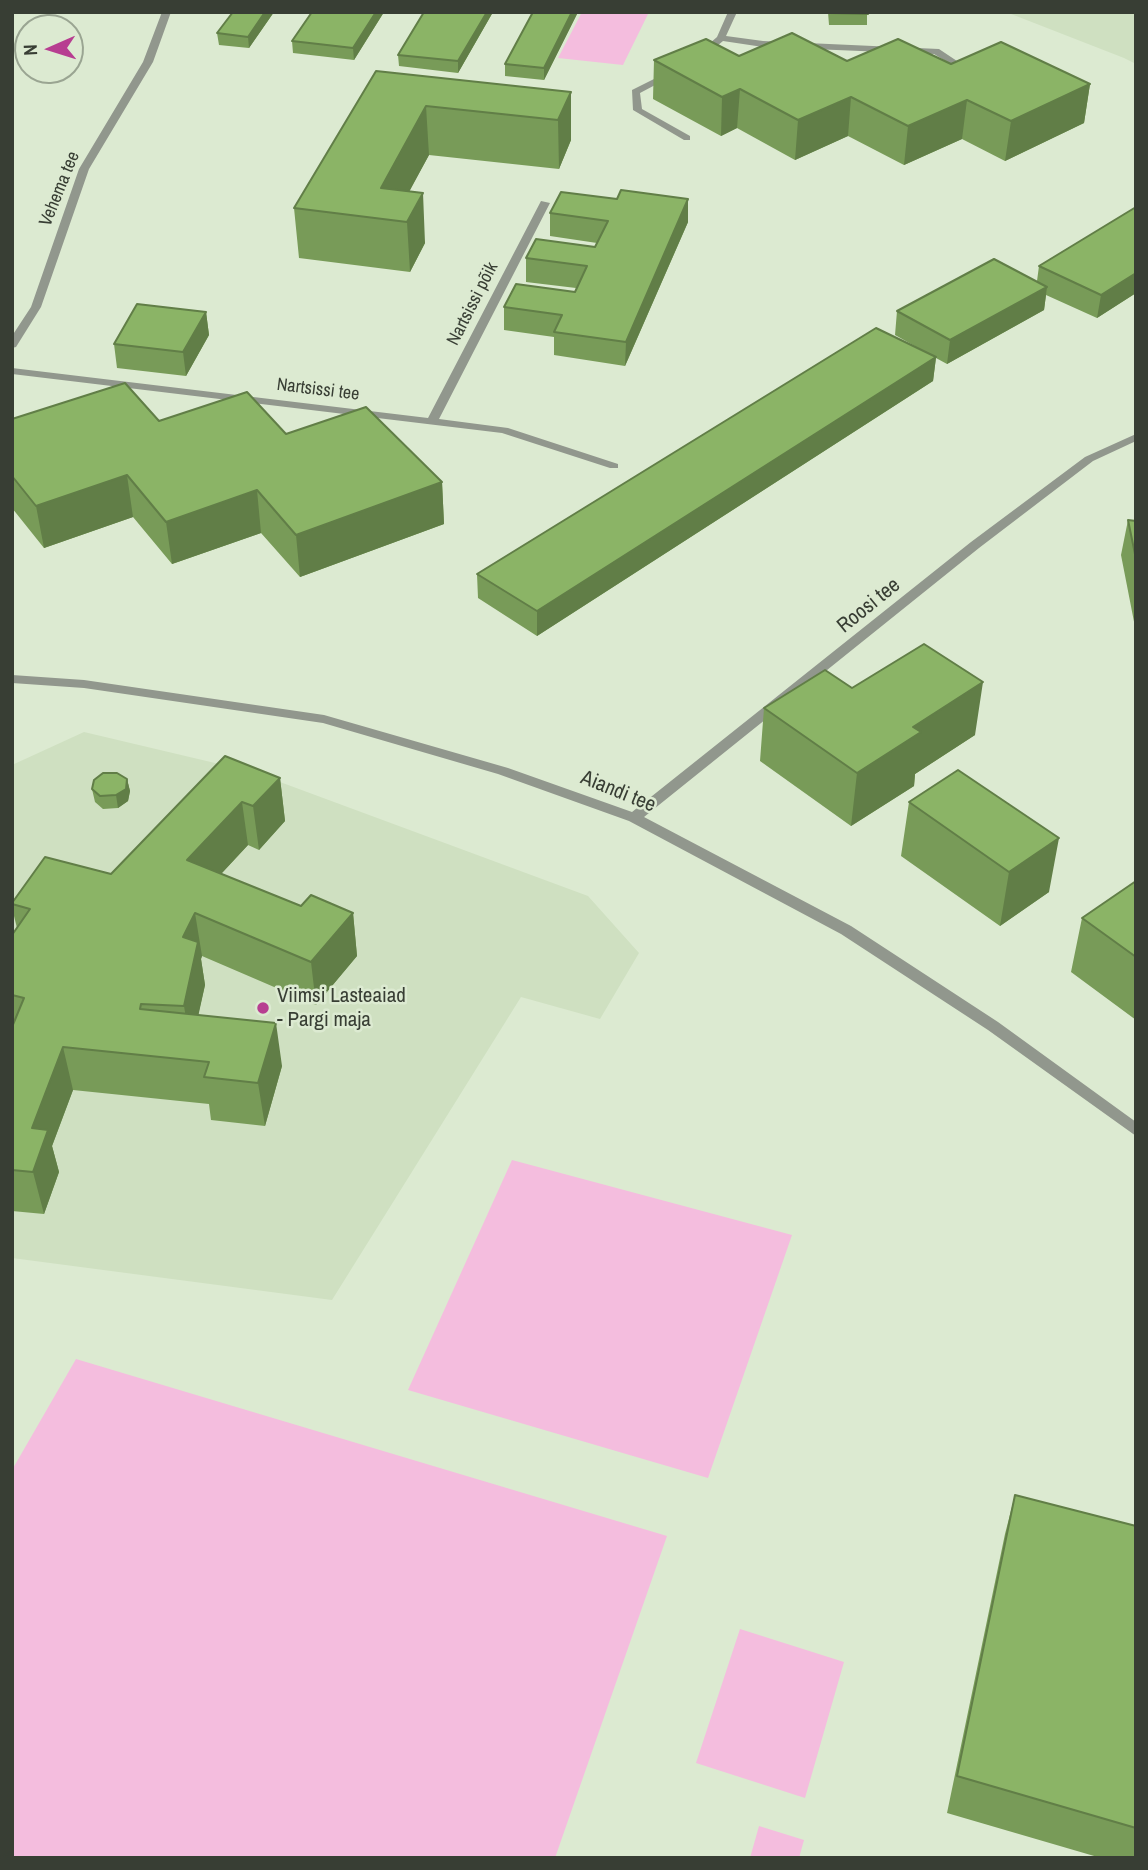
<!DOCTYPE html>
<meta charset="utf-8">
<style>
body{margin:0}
#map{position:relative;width:1148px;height:1870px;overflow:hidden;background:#dcead1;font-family:"Archivo Narrow",sans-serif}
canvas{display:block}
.frame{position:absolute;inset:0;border:14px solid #383e34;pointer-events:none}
.north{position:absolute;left:14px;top:14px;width:70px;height:70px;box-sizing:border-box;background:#dcead1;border:2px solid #9aa592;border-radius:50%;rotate:267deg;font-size:19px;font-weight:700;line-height:28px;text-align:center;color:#383e34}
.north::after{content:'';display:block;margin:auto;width:24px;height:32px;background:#b73e91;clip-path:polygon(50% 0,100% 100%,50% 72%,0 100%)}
</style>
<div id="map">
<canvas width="1148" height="1870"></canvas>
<div class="frame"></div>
<div class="north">N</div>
</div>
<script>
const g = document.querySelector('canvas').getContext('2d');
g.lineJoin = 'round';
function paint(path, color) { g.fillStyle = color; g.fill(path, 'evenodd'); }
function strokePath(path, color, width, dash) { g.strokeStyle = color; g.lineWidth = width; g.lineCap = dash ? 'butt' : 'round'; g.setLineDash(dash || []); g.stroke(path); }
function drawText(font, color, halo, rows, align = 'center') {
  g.font = font + ' "Archivo Narrow",sans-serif'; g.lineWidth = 5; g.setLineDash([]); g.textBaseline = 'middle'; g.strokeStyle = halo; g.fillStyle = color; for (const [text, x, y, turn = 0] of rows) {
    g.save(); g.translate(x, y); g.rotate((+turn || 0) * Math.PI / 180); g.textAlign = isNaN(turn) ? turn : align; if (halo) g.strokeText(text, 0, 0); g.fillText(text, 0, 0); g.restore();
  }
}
paint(new Path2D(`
 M1006,12H1136V64L1124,58Z
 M84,732L253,772L588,896L639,953L600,1019L521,997L332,1300L12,1258V765Z`), '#cfe0c1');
paint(new Path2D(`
 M582,12H649L623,65L558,58Z
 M512,1160L792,1235L708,1478L408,1390Z
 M76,1359L667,1536L555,1858H12V1470Z
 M740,1629L844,1662L805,1798L696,1763Z
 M759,1826L804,1840L799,1858H750Z`), '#f4bdde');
paint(new Path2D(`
 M728,12H737L726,36L763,41L939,49L957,61L955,80L947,82V62L934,54L763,47L723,41L717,46H711L709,44L717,37Z
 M666,73L674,75L640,93L642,109L690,136V140H684L633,110L632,90Z`), '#91978d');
paint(new Path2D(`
 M162,12H171L153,62L89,169L41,307L16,347L12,348V336L31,307L79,169L143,62Z
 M541,201L550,203L439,419L508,428L618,464V468H610L502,433L12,374V368L428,418Z
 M1136,434V441L1093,461L979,548L644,817L851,926L998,1022L1136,1122V1136L988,1030L841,934L629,821L498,774L323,723L84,688L12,683V675L84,680L324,715L508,768L632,812L971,542L1085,457Z`), '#91978d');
paint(new Path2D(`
 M274,12L249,48L219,45L217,33Z
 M384,12L354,60L293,53L292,41Z
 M424,12H493L458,73L399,66L398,55Z
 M578,12L544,80L505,76V64Z
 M828,12H867V25H829Z
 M739,56L951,64L1090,84L1084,123L1005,161L962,139L904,165L848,136L795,160L737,128L721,136L653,99L654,60Z
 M376,71L571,92V140L559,169L429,155L409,191L425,243L410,272L299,258L294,208Z
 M1136,207V293L1097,318L1046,295L1044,310L947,364L936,358L933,381L537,636L478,598L477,574L927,353L895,335L897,311L1037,281L1039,266Z
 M550,213L688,222L625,366L554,355V337L504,330V307L575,292L576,288L526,282V258L595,247L597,243L550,236Z
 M206,312L209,335L186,376L117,368L114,344Z
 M12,419L159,421L286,434L442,482L444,524L300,577L261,533L172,564L133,517L44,548L12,508Z
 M1128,520L1136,521V632L1121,555Z
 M852,688L975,735L915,774L914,786L851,826L760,761L764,708Z
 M280,778L285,821L259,850L248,845L221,874L301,906L353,913L357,956L316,1005L202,956L201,959L205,985L198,1015L282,1066L265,1126L211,1120L209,1104L73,1090L52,1146L59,1172L44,1214L12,1211V935L17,928L12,908V903L111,874Z
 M127,779L130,791L128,801L118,808L103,809L95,802L92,789Z
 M909,802L1049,892L1000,926L901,856Z
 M1136,881V1020L1071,972L1082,918Z
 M1015,1495L1136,1526V1858H1101L947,1813L1005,1534Z`), '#789b58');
paint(new Path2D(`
 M265,12H274L249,48L248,37Z
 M376,12H384L354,60L353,48Z
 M487,12H493L458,73V61Z
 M572,12H578L544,80V68Z
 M1090,84L1084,123L1005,161L1011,121Z
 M740,89L737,128L721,136L722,97Z
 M571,92V140L559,169L558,120Z
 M851,97L848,136L795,160L798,120Z
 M967,100L962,139L904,165L908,126Z
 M426,106L429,155L394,220L381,188Z
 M423,193L425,243L410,272L407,222Z
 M688,199V222L625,366L626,342Z
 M1136,273V293L1097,318L1101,295Z
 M1047,287L1044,310L947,364L950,340Z
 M206,312L209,335L186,376L183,352Z
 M936,357L933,381L537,636V611Z
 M127,475L133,517L44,548L36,506Z
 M442,482L444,524L300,577L296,535Z
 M257,490L261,533L172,564L166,522Z
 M983,682L975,735L915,774L914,786L851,826L857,773L913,727Z
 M280,778L285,821L259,850L253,806Z
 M127,779L130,791L128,801L118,808L116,795Z
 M242,802L248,845L194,903L187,860Z
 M1059,838L1049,892L1000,926L1009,872Z
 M195,913L202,956L201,959L205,985L191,1049L184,1006L183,937Z
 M353,913L357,956L316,1005L311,962Z
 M276,1023L282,1066L265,1126L258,1083Z
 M63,1047L73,1090L52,1146L59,1172L44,1214L33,1172L32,1128Z`), '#617e47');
const building = new Path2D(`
 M233,12H265L248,37L217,33Z
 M312,12H376L353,48L292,41Z
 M424,12H487L458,61L398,55Z
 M533,12H572L544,68L505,64Z
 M830,12H867L868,14L830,13Z
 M792,33L847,61L898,39L951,64L1001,42L1090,84L1011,121L967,100L908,126L851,97L798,120L740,89L722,97L654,60L706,39L739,56Z
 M376,71L571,92L558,120L426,106L381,188L423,193L407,222L294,208Z
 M621,190L688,199L626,342L554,332L562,315L504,307L516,284L575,292L587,266L526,258L536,239L595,247L608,221L550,213L561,192L617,199Z
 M1136,207V273L1101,295L1039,266Z
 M994,259L1047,287L950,340L897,311Z
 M137,304L206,312L183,352L114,344Z
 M876,328L936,357L537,611L477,574Z
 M125,383L159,421L247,392L286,434L366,407L442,482L296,535L257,490L166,522L127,475L36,506L12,476V419Z
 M1128,520L1136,521V559Z
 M924,644L983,682L913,727L921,732L857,773L764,708L825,670L852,688Z
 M225,756L280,778L253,806L242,802L187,860L301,906L311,895L353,913L311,962L195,913L183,937L198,942L184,1006L141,1004L140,1009L276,1023L258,1083L204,1077L209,1062L63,1047L32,1128L48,1130L33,1172L12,1170V1027L24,998L12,995V935L30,909L12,904V903L45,857L111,874Z
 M958,770L1059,838L1009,872L909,802Z
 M103,773H117L127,779L126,789L116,795L100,796L92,789L94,780Z
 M1136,881V957L1082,918Z
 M1015,1495L1136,1526V1828L957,1776Z`);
paint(building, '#8bb466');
strokePath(building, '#617e47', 2);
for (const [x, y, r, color] of [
 [263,1008,7,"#b73e91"]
]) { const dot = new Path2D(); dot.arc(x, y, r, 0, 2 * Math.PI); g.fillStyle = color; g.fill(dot); strokePath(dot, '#dcead1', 2.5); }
drawText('18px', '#383e34', '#dcead1', [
 ["Vehema tee",60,189,-68],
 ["Nartsissi põik",473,304,-63],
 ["Nartsissi tee",318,390,7]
]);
drawText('21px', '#383e34', '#dcead1', [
 ["Roosi tee",869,606,-39],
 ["Aiandi tee",618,792,22]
]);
drawText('21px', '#383e34', '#dcead1', [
 ["Viimsi Lasteaiad",277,996],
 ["- Pargi maja",277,1020]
], 'left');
</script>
